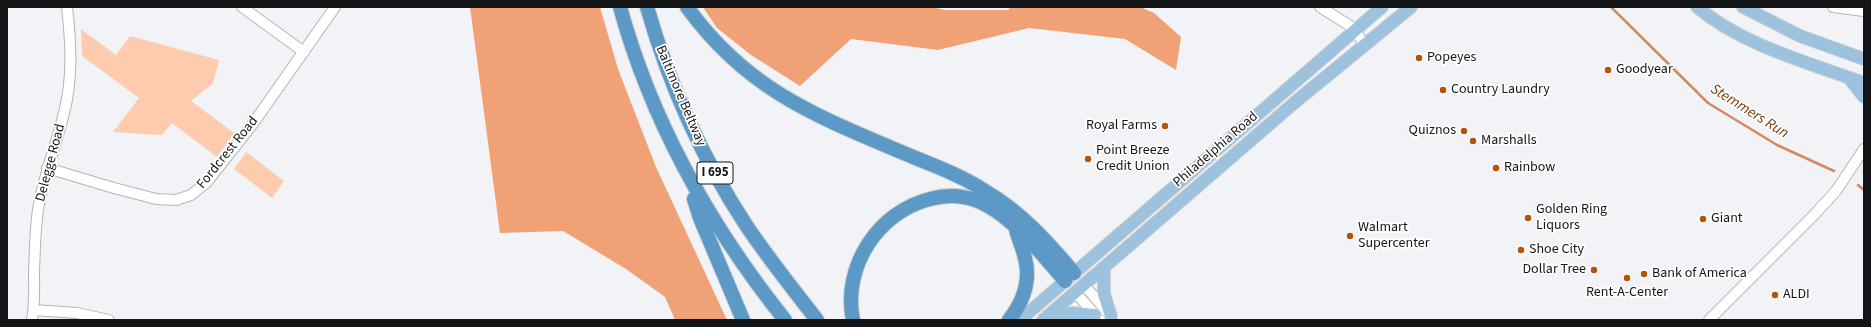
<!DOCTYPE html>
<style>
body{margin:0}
#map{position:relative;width:1871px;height:327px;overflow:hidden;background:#f1f3f6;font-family:"Source Sans 3",sans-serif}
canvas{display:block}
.frame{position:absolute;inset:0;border:8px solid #141516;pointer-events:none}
</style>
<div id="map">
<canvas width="1871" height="327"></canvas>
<div class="frame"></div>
</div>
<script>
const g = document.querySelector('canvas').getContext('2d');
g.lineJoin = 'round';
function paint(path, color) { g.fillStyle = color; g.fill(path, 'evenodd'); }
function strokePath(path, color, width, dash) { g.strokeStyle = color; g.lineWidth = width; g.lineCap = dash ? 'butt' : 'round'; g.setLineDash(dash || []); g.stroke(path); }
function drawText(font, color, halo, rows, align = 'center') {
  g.font = font + ' "Source Sans 3",sans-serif'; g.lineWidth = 3.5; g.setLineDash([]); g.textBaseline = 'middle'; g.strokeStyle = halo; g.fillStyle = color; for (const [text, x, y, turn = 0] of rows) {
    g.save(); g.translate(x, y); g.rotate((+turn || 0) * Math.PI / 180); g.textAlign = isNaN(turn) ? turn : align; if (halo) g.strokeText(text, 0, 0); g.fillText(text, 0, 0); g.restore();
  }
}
paint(new Path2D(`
 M81,29L116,55L130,36L219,60L213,83L191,101L234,133L217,157L172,123L162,135L113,132L139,98L82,56Z
 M246,152L284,181L272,198L234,169Z`), '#fecbaf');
paint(new Path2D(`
 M470,7H600L618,69L656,167L727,320H675L665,297L626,269L563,231L500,233Z
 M703,7H932L945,10H1008L1011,7H1140L1154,13L1181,37L1176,70L1125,39L1029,28L938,50L851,39L800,86L751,55L717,28Z`), '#f0a276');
strokePath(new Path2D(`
 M1611,7L1708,103L1777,145L1834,171
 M1858,185L1864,190`), '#d5895e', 2.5);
const minor = new Path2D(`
 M242,7L304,52
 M1320,7L1355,29L1364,45
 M1833,7L1864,11
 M47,168L114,188L156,199L176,200L191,195L207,182L252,125L335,7
 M1084,285L1109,314
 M1075,292L1100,320
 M34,310L77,313L109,320
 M32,320C35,304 34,288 34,271C35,251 35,230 38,210C43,177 56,146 64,113C73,79 71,42 67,7
 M1709,320L1814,215L1836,191L1864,149`);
const major = new Path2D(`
 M1697,7C1744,46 1807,62 1864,83
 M1743,7L1800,36L1864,59
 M1849,78L1864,97
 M1104,267V294L1111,316
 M1048,318L1072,313L1095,315
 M1020,320L1382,7
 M1043,320L1294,103L1411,7`);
const highway = new Path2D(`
 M620,7C652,123 710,226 785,320
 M647,7C669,84 702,158 746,225C768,258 793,289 817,320
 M687,7C747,90 816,116 906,154C932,165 961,175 985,191C1021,212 1048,242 1074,273
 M694,199L700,218L743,320
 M853,320C842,267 878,212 930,199C944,195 961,195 975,200C1010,213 1041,253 1065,281
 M1009,320C1023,302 1031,281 1025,258C1023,248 1018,239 1016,229`);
strokePath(minor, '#b2b5b7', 12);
strokePath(major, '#d0d0d0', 14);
strokePath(highway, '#d0d0d0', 16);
strokePath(minor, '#fff', 10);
strokePath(major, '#9dc2dd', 12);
strokePath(highway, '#5c99c7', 14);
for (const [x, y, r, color] of [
 [1419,58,4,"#b35307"],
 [1608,70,4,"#b35307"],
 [1443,90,4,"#b35307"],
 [1165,126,4,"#b35307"],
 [1464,131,4,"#b35307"],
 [1473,141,4,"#b35307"],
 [1088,159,4,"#b35307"],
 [1496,168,4,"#b35307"],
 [1528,218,4,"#b35307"],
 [1703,219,4,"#b35307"],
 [1350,236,4,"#b35307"],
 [1521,250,4,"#b35307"],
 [1594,270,4,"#b35307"],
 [1644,274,4,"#b35307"],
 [1627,278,4,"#b35307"],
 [1775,295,4,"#b35307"]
]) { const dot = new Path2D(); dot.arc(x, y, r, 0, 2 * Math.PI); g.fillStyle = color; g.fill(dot); strokePath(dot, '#fff', 1.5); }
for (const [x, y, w] of [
 [715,173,36]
]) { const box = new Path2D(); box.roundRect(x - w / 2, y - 11, w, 22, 3); g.fillStyle = '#fff'; g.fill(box); strokePath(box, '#141516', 1); }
drawText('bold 13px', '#141516', null, [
 ["I 695",715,173]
]);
drawText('14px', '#141516', '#fff', [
 ["Popeyes",1427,58],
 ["Goodyear",1616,70],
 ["Country Laundry",1451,90],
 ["Royal Farms",1157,126,"right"],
 ["Quiznos",1456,131,"right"],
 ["Marshalls",1481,141],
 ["Point Breeze",1096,151],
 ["Credit Union",1096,167],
 ["Rainbow",1504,168],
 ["Golden Ring",1536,210],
 ["Liquors",1536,226],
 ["Giant",1711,219],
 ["Walmart",1358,228],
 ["Supercenter",1358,244],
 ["Shoe City",1529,250],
 ["Dollar Tree",1586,270,"right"],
 ["Bank of America",1652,274],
 ["Rent-A-Center",1627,293,"center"],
 ["ALDI",1783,295]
], 'left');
drawText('14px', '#141516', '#fff', [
 ["Baltimore Beltway",680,96,67],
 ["Philadelphia Road",1216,150,-41],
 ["Fordcrest Road",228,153,-51],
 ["Delegge Road",51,163,-75]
]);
drawText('italic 15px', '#7e3803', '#fff', [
 ["Stemmers Run",1749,112,32]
]);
</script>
